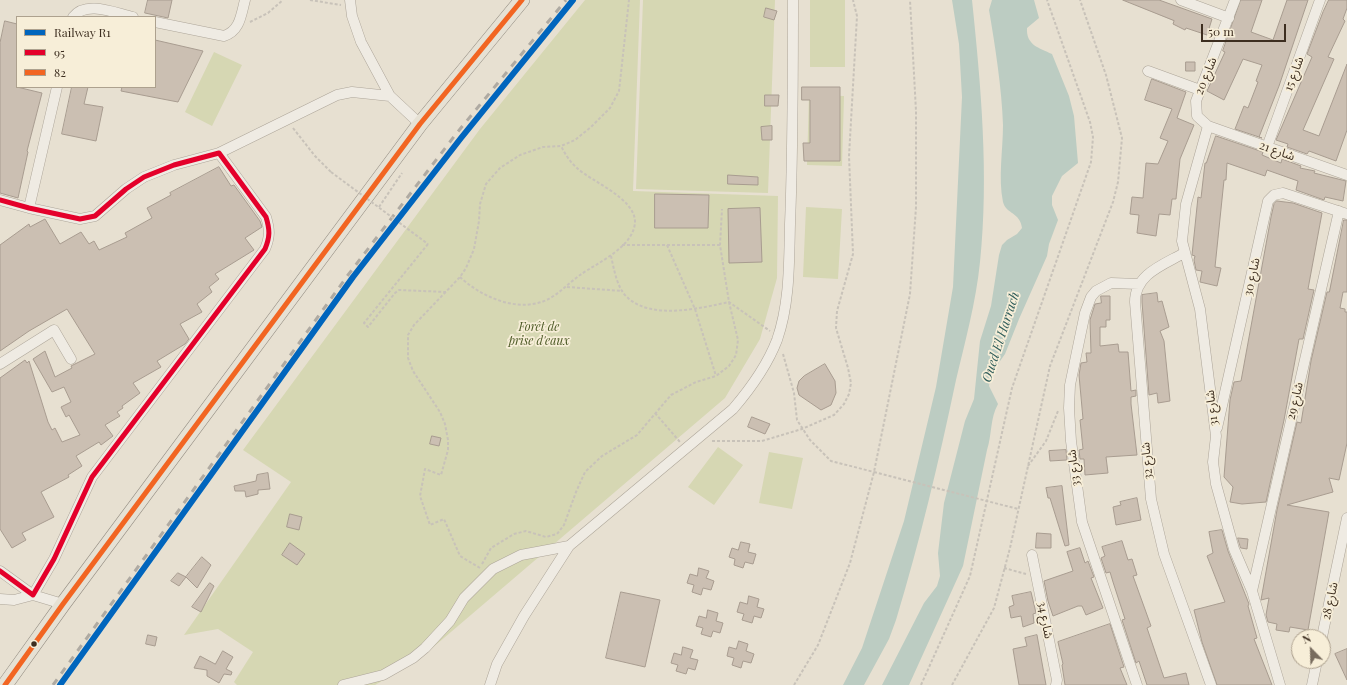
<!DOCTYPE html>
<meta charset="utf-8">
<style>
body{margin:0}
#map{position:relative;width:1347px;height:685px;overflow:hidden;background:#e7e0d1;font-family:"Playfair Display",serif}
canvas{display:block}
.legend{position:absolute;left:16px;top:16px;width:140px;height:72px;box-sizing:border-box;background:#f7eed8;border:1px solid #ada18e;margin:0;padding:5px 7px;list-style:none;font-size:12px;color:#3d2e20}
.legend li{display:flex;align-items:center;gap:8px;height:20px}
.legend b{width:20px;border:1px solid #ada18e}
.north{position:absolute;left:1291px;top:629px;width:40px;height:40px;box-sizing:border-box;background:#f7eed8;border:1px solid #ada18e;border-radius:50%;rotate:337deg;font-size:11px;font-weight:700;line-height:16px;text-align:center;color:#3d2e20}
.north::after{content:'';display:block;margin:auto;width:14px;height:18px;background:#786c5e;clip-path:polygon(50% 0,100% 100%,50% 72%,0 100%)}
.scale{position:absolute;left:1201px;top:24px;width:85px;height:18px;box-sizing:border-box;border:2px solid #3d2e20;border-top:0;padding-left:5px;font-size:12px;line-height:14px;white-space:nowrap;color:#3d2e20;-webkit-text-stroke:3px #f7eed8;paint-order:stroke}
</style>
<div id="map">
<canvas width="1347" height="685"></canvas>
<ul class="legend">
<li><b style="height:5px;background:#0065bd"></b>Railway R1</li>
<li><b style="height:5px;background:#e4002b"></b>95</li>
<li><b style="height:5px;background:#f26522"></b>82</li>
</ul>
<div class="north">N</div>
<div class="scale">50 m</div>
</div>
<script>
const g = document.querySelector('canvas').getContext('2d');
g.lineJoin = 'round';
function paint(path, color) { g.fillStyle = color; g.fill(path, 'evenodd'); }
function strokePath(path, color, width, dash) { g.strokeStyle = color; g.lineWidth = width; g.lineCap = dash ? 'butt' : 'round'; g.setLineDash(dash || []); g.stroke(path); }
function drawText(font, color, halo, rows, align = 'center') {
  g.font = font + ' "Playfair Display","Noto Sans Arabic",serif'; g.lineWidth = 3.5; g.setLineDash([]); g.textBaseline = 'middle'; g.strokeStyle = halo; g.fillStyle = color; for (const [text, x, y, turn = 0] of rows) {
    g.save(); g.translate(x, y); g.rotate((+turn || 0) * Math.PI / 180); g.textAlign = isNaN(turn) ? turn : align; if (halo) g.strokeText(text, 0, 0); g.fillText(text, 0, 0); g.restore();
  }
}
paint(new Path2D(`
 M585,0H640L633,191L778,196L777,278L760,339L725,398L417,661L375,685H237L234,682L253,652L218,629L184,635L291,482L243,450L480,129Z
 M643,0H775L768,193L636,189Z
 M810,0H845V67H810Z
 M214,52L242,65L212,126L185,112Z
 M809,95L844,96L842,166L807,165Z
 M806,207L842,209L838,279L803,277Z
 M718,447L743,465L714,505L688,487Z
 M769,452L803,458L792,509L759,503Z`), '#d6d7b3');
paint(new Path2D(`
 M952,0H972C981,87 989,175 980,262C976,302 965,342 956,380C939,461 920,541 896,620L889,639L864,685H843L862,648L904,521L936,387L953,287L962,97L959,44Z
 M992,0H1034L1039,18L1027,28C1026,45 1039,48 1052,54L1069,96L1074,116L1078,163L1062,176L1052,196V205L1058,220L1049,244L1047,256L1019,319L1005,354L991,374L989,386L998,404C990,418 992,435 987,450L963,566L909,685H882L924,603L937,586L940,576L938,553L944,503L965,421L974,399L980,341L991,306L999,255L1002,245L1007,240L1017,234L1022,228C1020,212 1006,214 1003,202C998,178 1003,150 1003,125C1002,90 995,45 989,10Z`), '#bcccc2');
const building = new Path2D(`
 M148,0H172L168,18L145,13Z
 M1123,0H1159L1212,19L1207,35L1186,28L1185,30L1173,24L1174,21Z
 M1241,0H1262L1251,32L1273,40L1287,0H1308L1279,86L1259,137L1262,138L1235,129L1244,106L1248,108L1258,82L1256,81L1262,65L1243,59L1224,100L1207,91L1225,52L1223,51Z
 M1329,0H1347V8L1343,19L1345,21L1328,57L1334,59L1303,130L1319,136L1347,64V130L1336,161L1309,151L1307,154L1287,147L1288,144L1276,140L1312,57L1307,54L1323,12Z
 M766,8L777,11L774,20L764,17Z
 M5,21L17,24V87L42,93L27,151L28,152L18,198L0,193V43Z
 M155,40L203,51L178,102L121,91L122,87H155Z
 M1186,62H1195V71H1186Z
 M1152,79L1186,92L1177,118L1194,125L1180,159L1176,199H1172L1170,215L1159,214L1156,236L1137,233L1139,215L1130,214L1132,197L1143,198L1146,163L1158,164L1168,141L1160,138L1172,109L1145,100Z
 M72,87H88L84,104L103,107L96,141L62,134Z
 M802,87H840V161H804L803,143H810V100H802Z
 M765,95H779L778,106H765Z
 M772,126V140H762L761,127Z
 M1216,136L1263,152L1262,155L1281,163L1282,159L1301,166L1300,168L1315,171L1314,173L1346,181L1343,201L1325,197L1324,200L1296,190L1298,181L1267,170L1265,176L1227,163L1226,180H1224L1215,267L1221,268L1217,286L1200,282L1202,271L1196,270L1194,260L1195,256L1192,255L1198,197L1201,198L1205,163H1206Z
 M219,167L231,186L234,185L260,221L262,227L245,238L254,250L215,274L219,279L209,287L212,292L197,304L202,312L180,324L189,339L185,344L157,361L161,367L133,383L140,393L122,406L123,408L117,412L120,416L105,425L113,436L101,445L99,442L76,456L82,466L68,475L69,477L41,492L54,517L22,533L26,540L12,548L0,529V378L25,360L27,363L29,361L48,422L52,430L55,428L62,442L80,435L69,415L66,417L61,407L71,402L64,387L52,392L33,359L45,351L55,377L72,368L71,366L95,354L67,309L29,331L0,351V245L29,224L30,227L45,219L60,244L81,232L89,244L94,241L99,250L127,237L125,233L152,218L147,208L171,195L170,193Z
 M728,175L758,177V185L728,184Z
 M655,194L709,195L708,228H655Z
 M1277,201L1293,203L1322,213L1308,289L1314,290L1303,339H1299L1284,420L1266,502L1242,504L1230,502L1233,487L1224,477L1230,400L1234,382L1241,381L1271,217L1274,204Z
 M760,208L762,262L729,263L728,209Z
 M1344,220H1347V292H1343L1340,308L1345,309V312H1347V443L1339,480L1329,478L1333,492L1287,505L1329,512L1308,630L1290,627L1289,632L1276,630L1277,624L1268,622L1266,615L1269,598L1261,600L1277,510L1297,422L1301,423L1311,361L1327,292H1329Z
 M1157,293L1158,302L1162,301L1169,327L1160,331L1164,341L1170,401L1158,403L1157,393L1149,395L1142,302V295Z
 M1101,296H1110V320H1106V327H1100V346L1118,344L1119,352H1128L1131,391L1136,390V396L1131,397V404L1137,455L1106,457L1108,473L1085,475L1084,459H1080L1079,450L1083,449L1080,420L1083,419L1079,375L1081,363L1087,362L1086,353H1091L1090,320L1095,304L1101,303Z
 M825,364L835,381L836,393L831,405L821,410L799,395L797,388L799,381L804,376Z
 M752,417L770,424L765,434L748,427Z
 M432,436L441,438L439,446L430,444Z
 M1066,450L1067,460L1050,461L1049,451Z
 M268,473L270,489L258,490V494L246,497L245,491H235L234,486L256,481L257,475Z
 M1062,486L1069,545L1065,546L1050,498H1048L1046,488Z
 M1137,498L1141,520L1116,525L1113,507L1121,505L1120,502Z
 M290,514L302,517L299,530L287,527Z
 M1222,530L1228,551L1249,604L1248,606L1257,638L1254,639L1272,685H1217L1202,642L1194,610L1225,602L1207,556L1213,553L1209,532Z
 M1037,533L1051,534V548H1036Z
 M1238,538L1248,539L1247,549L1241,548Z
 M1122,541L1128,560L1132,559L1137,575L1133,576L1151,626L1147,628L1164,678L1186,673L1189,685H1147L1139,661L1136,663L1122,620L1125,619L1113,582L1110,572L1106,573L1101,558L1105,556L1102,547Z
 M741,542L750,544L748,552L756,554L753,564L745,562L743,568L734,565L735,559L729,557L732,548L738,550Z
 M290,543L305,554L297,565L282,555Z
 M1080,548L1085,563L1088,561L1094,577L1091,578L1103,608L1086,615L1082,606H1078L1053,616L1048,601L1044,581L1073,571L1067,552Z
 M202,557L211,565L197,588L186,577Z
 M699,568L709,571L706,578L714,581L711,590L703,588L701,595L692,592L694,585L687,583L690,574L697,576Z
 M178,573L186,577L179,586L171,581Z
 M210,583L214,586L201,612L192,607Z
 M621,592L660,600L645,667L606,658Z
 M1031,592L1036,613L1033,614L1034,623L1023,627L1021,616L1011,618L1009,607L1014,605L1012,596Z
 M749,596L759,599L757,607L764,609L761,618L754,616L752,623L742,620L744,614L737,612L740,602L747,604Z
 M708,610L718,613L716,621L723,623L720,633L713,631L711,637L701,634L703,628L696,626L699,616L706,618Z
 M1110,624L1124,667L1120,668L1127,685H1065L1062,665L1063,664L1058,642Z
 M148,635L157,637L155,646L146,644Z
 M1037,635L1046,685H1019L1013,649L1027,646L1025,638Z
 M739,641L748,644L746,651L754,654L751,663L743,661L741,668L732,665L734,658L727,656L729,647L736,649Z
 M683,647L693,650L690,658L698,660L695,670L688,668L686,674L676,671L678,665L671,663L674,653L681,655Z
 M1347,649V680L1335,654Z
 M223,651L233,657L226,669L232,672L231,675L224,674L219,683L207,676V670L194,668L200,656L215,664Z`);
paint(building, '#cbbfb2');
strokePath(building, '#a89c90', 1);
const minor = new Path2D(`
 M350,0L352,16L361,42L390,96L420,124
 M1181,0L1229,18
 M1235,0L1196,101L1197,116L1208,126L1347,175
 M73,17C86,0 115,13 133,17
 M155,22L224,36C240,31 241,15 245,0
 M1148,71L1200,90
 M1208,126L1186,204L1182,241L1200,309L1216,436L1213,462L1216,484L1234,549L1252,591L1280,685
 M1267,147L1320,0
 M219,153L337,95L352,92L390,96
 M0,200L29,208L80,219L95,216L126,189L144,177L174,165L219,153L266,217C270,230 270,237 265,249L92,477L54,559L33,595L0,571
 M29,208L57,87
 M1184,253C1163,265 1135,274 1135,302L1151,499L1164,554L1211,685
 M0,364L54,330L71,359
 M1217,428L1268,201L1274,195L1283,193L1347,214
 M1032,555L1057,680L1056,685
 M1252,591L1339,211
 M0,599L14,600L33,595L63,604
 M1322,637L1347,518
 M343,685L383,675L413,658L425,648L450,621L464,598L493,569L521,555L569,546
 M490,685L497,664L524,616L569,546L733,409C751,388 767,366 777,340C790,303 789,262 790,224C793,149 793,75 793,0
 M1137,685L1082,522L1071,441L1069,408L1070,385L1085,313L1091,297L1096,291L1111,283L1139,284
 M1312,685L1317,661`);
const primary = new Path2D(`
 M5,685L63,604L420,124L522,0`);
strokePath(minor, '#ada599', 11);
strokePath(primary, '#928b80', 16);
strokePath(new Path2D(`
 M310,0L341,5
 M250,22L268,13L283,0
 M293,128L315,156L331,172
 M379,207L402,173
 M428,244L364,323L368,327L395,293L399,290L446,292
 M622,245H720
 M667,245L695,309L716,376
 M611,256C614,269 617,289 628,298C652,320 701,308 729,302L770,331
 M460,277C479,295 511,310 538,303C555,299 566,285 580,275C597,263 634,247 635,222C635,198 592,182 577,168C570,162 565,154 561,146
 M567,287L623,291
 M783,354L794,393L797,420L810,440L831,461L874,472
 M655,413L680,442
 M712,441H762L802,429L834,415L844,404L849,394L851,383L848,368L836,328L837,311L853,254L849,156L857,16L853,0
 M1028,466L1046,441L1058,411
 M482,564L491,548L514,534L526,531L546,537L557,534L564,525L576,492L585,472L602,456L637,435L671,395L696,382L716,376L729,366L736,355L738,340L729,302L720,245L722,209
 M480,568L460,556L444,519L430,525L420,496L425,469L441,475L448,450V440L445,424L440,412L413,371L408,358V335L414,325L460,277L466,268L474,249L479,221L480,204L486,184L500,168L520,155L543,147L561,146L575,140L591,127L610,108L619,91L629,0
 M1004,568L1026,574
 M794,685L818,645L850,563L874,472L910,294L916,207V111L910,0
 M921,685L970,576L1012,388L1091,162L1093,137L1090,122L1047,0
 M952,685L994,608L1010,548L1050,366L1113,202L1118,182L1122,138L1106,75L1080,0`), '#c8c2b9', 2, [3, 2]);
strokePath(minor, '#efebe3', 10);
strokePath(primary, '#e6e1d4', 15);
strokePath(new Path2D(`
 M53,685L348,275L456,134L566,0`), '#afaaa2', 3, [7, 7]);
strokePath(new Path2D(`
 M331,172L428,244
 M874,472L1018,509`), '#c8c2b9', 2, [3, 2]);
strokePath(new Path2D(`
 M0,200L29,208L80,219L95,216L126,189L144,177L174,165L219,153L266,217C270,230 270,237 265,249L92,477L54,559L33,595L0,571`), '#e4002b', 5);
strokePath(new Path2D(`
 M5,685L63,604L420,124L522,0`), '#f26522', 5);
strokePath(new Path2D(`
 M60,685L353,277L461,138L573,0`), '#0065bd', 6);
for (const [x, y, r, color] of [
 [34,644,3.5,"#3d2e20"]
]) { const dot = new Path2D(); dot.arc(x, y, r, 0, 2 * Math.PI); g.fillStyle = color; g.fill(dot); strokePath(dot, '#f7eed8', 1.5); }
drawText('12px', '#3d2e20', '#f7eed8', [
 ["شارع 15",1294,74,-70],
 ["شارع 20",1206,76,-68],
 ["شارع 21",1277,151,19],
 ["شارع 30",1252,277,-78],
 ["شارع 29",1295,401,-77],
 ["شارع 31",1212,408,-97],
 ["شارع 32",1147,461,-95],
 ["شارع 33",1074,468,-97],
 ["شارع 28",1330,601,-78],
 ["شارع 34",1045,620,79]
]);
drawText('italic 12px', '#4d5a26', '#f7eed8', [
 ["Forêt de",539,327],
 ["prise d'eaux",539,341]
]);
drawText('italic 13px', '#2f5d5a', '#f7eed8', [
 ["Oued El Harrach",1001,337,-72]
]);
</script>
